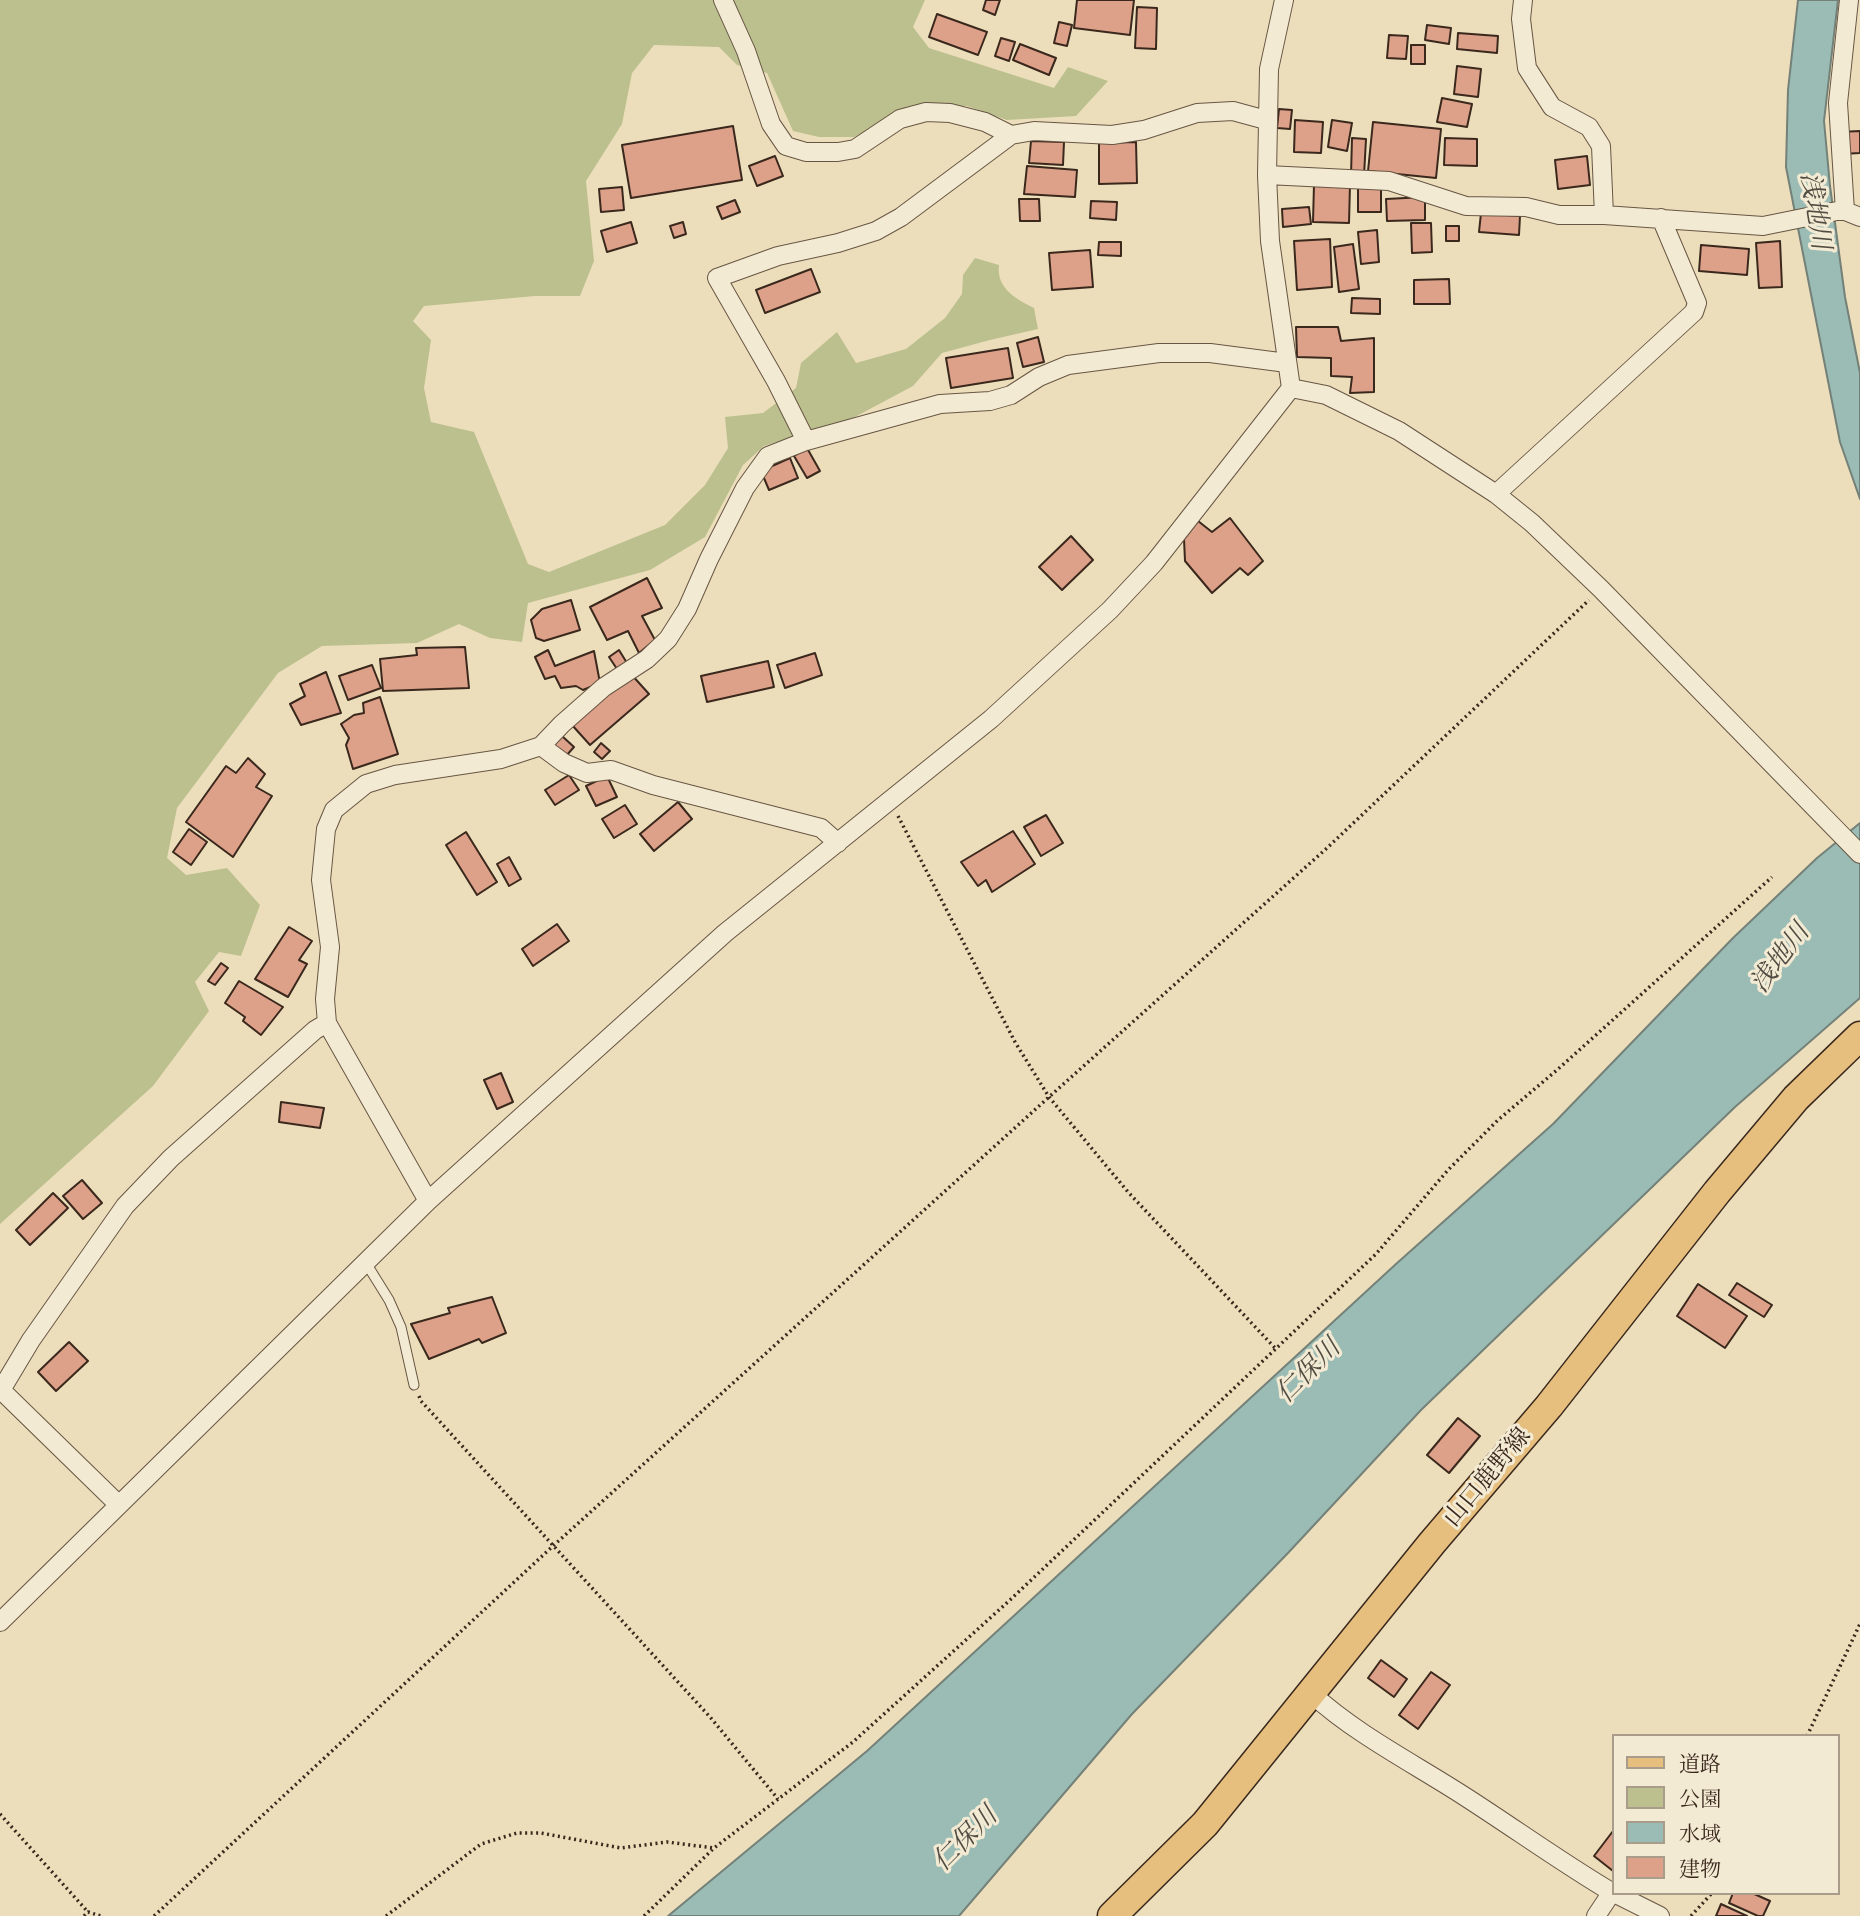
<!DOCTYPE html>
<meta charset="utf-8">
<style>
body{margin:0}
#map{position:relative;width:1860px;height:1916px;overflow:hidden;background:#eddebb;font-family:Alegreya,"Noto Serif JP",serif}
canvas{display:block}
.legend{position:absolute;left:1612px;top:1734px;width:228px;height:161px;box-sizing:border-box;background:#f3ead3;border:2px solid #a99c8a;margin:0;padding:9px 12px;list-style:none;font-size:21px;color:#3a281d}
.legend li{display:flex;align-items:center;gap:14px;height:35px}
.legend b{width:35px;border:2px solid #a99c8a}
</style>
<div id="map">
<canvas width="1860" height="1916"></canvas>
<ul class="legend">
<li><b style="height:9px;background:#e6bf7e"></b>道路</li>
<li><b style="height:19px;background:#bbc08e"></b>公園</li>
<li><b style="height:19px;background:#9abcb4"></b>水域</li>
<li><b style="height:19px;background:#dda189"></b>建物</li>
</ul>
</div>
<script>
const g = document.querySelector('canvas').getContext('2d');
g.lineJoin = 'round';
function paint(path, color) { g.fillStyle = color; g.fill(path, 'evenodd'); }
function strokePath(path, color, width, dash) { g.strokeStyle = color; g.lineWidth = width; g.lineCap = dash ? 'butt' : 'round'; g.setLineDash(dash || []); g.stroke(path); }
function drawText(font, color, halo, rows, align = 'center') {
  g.font = font + ' Alegreya,"Noto Serif JP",serif'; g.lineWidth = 6; g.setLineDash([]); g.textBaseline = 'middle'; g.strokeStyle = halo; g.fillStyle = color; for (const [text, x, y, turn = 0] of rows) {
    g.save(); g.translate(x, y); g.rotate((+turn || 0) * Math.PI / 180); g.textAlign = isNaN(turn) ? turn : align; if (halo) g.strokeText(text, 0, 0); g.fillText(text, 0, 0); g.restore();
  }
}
paint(new Path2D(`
 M0,0H925L913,27L929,48L1054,88L1068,67L1108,81L1076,116L1007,120L967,106L913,107L854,137H819L793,131L767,73L737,65L719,47L654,45L632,73L622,124L586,181L594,261L580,296H535L424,306L413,321L431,340L424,388L431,422L474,432L528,564L549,572L665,525L705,485L728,448L725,417L763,413L796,388L801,363L837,332L856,363L906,349L945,318L962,294L963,275L975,258L999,265C996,288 1016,299 1034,308L1038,329L990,340L942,353L913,386L853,418L764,446L743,465L705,537L650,570L528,603L522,642L490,638L459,624L417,643L322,646L278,673L177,808L167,858L186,875L227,868L260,905L241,956L219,952L195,982L209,1011L153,1086L0,1224Z`), '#bbc08e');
const water = new Path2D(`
 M1798,0H1838L1824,121L1830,186L1845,297L1860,373V499L1840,442L1786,167L1788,90Z
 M1860,823V998L1735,1107L1421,1410L1288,1553L1132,1714L959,1916H668L867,1751L1396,1264L1553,1124L1733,938L1817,858Z`);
paint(water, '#9abcb4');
strokePath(water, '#748178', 2);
const building = new Path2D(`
 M986,0H1000L995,15L983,10Z
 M1077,0H1134L1130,35L1074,28Z
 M1137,7L1157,8L1156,49L1135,48Z
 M937,14L987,32L978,55L929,37Z
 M1059,22L1072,25L1067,46L1054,43Z
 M1427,25L1451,28L1449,44L1425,40Z
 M1458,33L1498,36L1497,53L1457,49Z
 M1389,35L1408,36L1406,59L1387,58Z
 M1001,38L1015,42L1009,61L995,56Z
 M1020,44L1056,58L1049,75L1013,60Z
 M1411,45H1425V64H1411Z
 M1457,66L1481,69L1478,97L1454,94Z
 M1442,98L1472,104L1467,127L1437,122Z
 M1279,109L1292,110L1290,129L1277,128Z
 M1295,120L1323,122L1321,153L1294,152Z
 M1332,120L1352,123L1347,151L1328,147Z
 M1373,122L1441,129L1436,178L1368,171Z
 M733,126L742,180L631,198L622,145Z
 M1860,131V153L1842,154L1840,132Z
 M1352,138L1366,139L1364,176L1351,175Z
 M1445,138L1477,139V166L1444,165Z
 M1031,141L1064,142L1063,165L1029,163Z
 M1136,142L1137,183L1099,184V143Z
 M775,156L783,176L757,186L749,166Z
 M1587,156L1590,185L1558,189L1555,160Z
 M1027,166L1077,170L1075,197L1024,194Z
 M1314,184L1350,185L1349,223L1313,222Z
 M1358,185H1381V212H1358Z
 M622,187L624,210L601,212L599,189Z
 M1425,197V220L1387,221L1386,199Z
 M1019,199H1039L1040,221H1020Z
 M735,200L740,212L722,219L717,207Z
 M1091,201L1117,202L1116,220L1090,218Z
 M1309,207L1311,224L1283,227L1282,209Z
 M1481,213L1520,216L1519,235L1479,232Z
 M631,222L637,243L607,252L601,231Z
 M683,222L686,234L674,238L670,226Z
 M1411,223H1431L1432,252L1412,253Z
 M1446,226H1459V241H1446Z
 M1377,230L1379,262L1361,264L1358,232Z
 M1330,239L1332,287L1297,290L1294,241Z
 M1780,241L1782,287L1759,288L1756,243Z
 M1099,242H1121V256L1098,255Z
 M1353,244L1359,289L1339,292L1334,247Z
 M1701,245L1749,249L1747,275L1699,271Z
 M1090,250L1093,287L1052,290L1049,253Z
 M811,269L820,292L765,313L756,290Z
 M1449,279L1450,304H1414V280Z
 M1352,298L1380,299V314L1351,313Z
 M1296,327H1338L1341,341L1374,338V392L1350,393L1352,377L1331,376V358L1297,357Z
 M1038,337L1044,362L1023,367L1017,343Z
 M1008,348L1013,378L951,388L946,358Z
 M807,448L820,471L807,478L794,456Z
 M790,458L798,478L769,490L761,471Z
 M1230,518L1263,561L1248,575L1240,568L1212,593L1185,561L1184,539L1198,521L1212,532Z
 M1071,536L1093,560L1062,590L1039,567Z
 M647,578L662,608L642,616L655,640L639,653L628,631L607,640L590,607Z
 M571,600L580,630L544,641L536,638L531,620L542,609Z
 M465,647L469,688L383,691L380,659L417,655L416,648Z
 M548,650L555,666L594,651L600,683L583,690L576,686L561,688L555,676L545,679L535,657Z
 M619,650L627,663L617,669L609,657Z
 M815,653L822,675L785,688L777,665Z
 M768,661L774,687L707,702L701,676Z
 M372,665L381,688L348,700L339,676Z
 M326,672L341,713L301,725L290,704L305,696L300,684Z
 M631,674L649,694L590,745L572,725Z
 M380,697L398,754L353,769L346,745L349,738L341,724L354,715L364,713L363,703Z
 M562,736L574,747L566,756L554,745Z
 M601,743L610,751L602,759L594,752Z
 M248,758L265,774L256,787L272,796L233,857L186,822L226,766L236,773Z
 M569,775L579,790L555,805L545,790Z
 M607,776L617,797L596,806L586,786Z
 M678,802L692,819L654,851L640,834Z
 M625,805L637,824L614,838L602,819Z
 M1046,815L1063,843L1041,856L1024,827Z
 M189,829L207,842L191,865L173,852Z
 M1013,831L1035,864L992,892L986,880L978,886L961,862Z
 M466,832L497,882L477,895L446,845Z
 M509,857L521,879L509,886L497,864Z
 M557,924L569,941L533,966L522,949Z
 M289,927L312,941L299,960L307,964L288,997L255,979Z
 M221,963L228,968L215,985L208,981Z
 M239,981L283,1007L261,1035L243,1021L245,1017L225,1003Z
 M501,1073L513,1102L497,1109L484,1080Z
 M281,1102L324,1108L320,1128L279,1122Z
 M82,1180L102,1203L83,1219L63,1196Z
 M53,1193L68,1208L30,1245L16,1230Z
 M1737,1283L1772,1305L1764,1317L1729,1295Z
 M1698,1284L1747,1316L1725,1348L1677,1316Z
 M492,1297L506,1333L482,1343L479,1339L429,1359L411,1324L450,1313L448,1308Z
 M69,1342L88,1361L56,1391L38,1372Z
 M1458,1418L1480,1436L1449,1473L1427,1455Z
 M1381,1660L1407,1679L1394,1697L1368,1678Z
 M1431,1672L1450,1685L1418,1729L1399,1715Z
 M1613,1831V1871L1594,1856Z
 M1733,1893H1752L1770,1901L1763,1916H1758L1729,1903Z
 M1721,1904L1747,1916H1716Z`);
paint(building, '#dda189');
strokePath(building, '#3a281d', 2);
const lane = new Path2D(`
 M366,1263L389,1300L401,1327L414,1385`);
const street = new Path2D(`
 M723,0L746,51L771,124L786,146L806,152H838L855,149L900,119L926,112L950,113L985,122L1011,135
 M1523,0L1521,19L1527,68L1552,107L1589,127L1601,146L1604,215
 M1267,175L1389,181L1466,206L1526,207L1559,215H1604L1763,226L1837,211H1845L1860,217
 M1845,211L1838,103L1849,0
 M1291,388L1326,395L1399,431L1496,494L1532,523L1601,589L1860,854
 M806,441L776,381L717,278L778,256L838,243L876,231L901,217L1011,135L1034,131L1112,135L1144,130L1197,113L1233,111L1266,120
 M1496,494L1694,312L1697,303L1661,218
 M541,746L564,763L587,773L611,770L653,785L821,828L838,843
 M428,1201L327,1023L325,999L330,947L321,880L326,829L334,810L366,784L395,775L501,759L541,746L562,724L604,687L647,659L668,639L687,609L709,559L745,488L768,456L806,441L940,404L990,401L1011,395L1039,377L1068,365L1159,353H1210L1287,363
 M119,1505L1,1390L31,1340L125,1206L171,1158L315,1030L327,1023
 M0,1622L428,1201L725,933L991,719L1110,610L1154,563L1291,388L1270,241L1267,175L1269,69L1284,0
 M1312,1694C1357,1735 1413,1763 1464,1796C1514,1828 1562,1863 1613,1893
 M1614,1893L1660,1916
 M1596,1916L1612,1892`);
const primary = new Path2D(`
 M1112,1916L1205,1824L1432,1543L1549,1406L1717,1192L1796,1098L1860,1036`);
strokePath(lane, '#675644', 11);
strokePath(street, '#675644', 20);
strokePath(primary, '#3a281d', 31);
strokePath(new Path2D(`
 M898,816L1015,1042L1049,1097L1128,1192L1277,1350
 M419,1396L421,1401L710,1717L778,1799
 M1807,1736L1860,1624
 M0,1814L88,1912
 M84,1916L88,1912L101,1916
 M154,1916L553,1546L1049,1097L1327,848L1589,600
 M386,1916L481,1844L517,1833H541L621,1848L667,1842L714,1848L853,1742L1010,1600L1376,1254L1448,1170L1498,1120L1557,1070L1772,877
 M644,1916L714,1848
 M1691,1916L1712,1893`), '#3a281d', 3.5, [2, 3.5]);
strokePath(lane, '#f3ead3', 9);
strokePath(street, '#f3ead3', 18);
strokePath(primary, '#e6bf7e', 28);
drawText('24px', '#3a281d', '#f3ead3', [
 ["山口鹿野線",1488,1478,-50]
]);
drawText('italic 26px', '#524d43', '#f3ead3', [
 ["浅地川",1814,211,81],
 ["浅地川",1781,959,-53],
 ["仁保川",1309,1372,-45],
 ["仁保川",966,1840,-45]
]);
</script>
